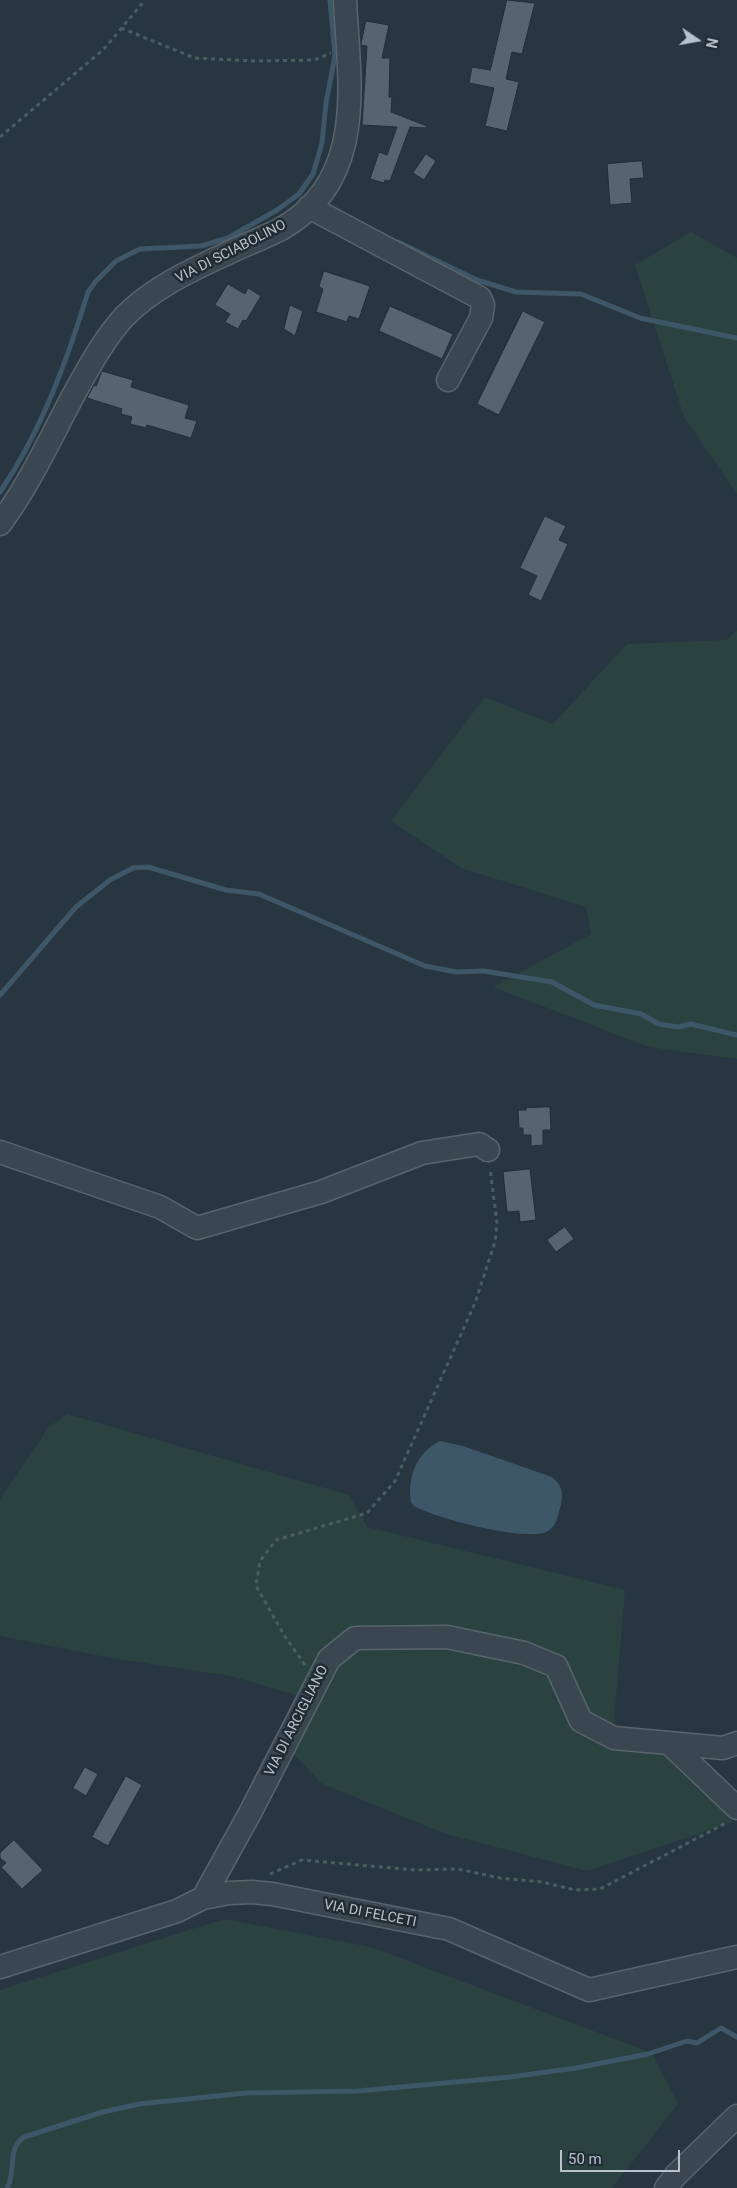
<!DOCTYPE html>
<style>
body{margin:0}
#map{position:relative;width:737px;height:2188px;overflow:hidden;background:#273640;font-family:Roboto,sans-serif}
canvas{display:block}
.north{position:absolute;left:672px;top:15px;width:50px;height:50px;-webkit-text-stroke:4px #202c35;paint-order:stroke;rotate:102deg;font-size:14px;font-weight:700;line-height:20px;text-align:center;color:#b8c2ca}
.north::after{content:'';display:block;margin:auto;width:18px;height:22px;background:#b8c2ca;clip-path:polygon(50% 0,100% 100%,50% 72%,0 100%)}
.scale{position:absolute;left:560px;top:2150px;width:120px;height:22px;box-sizing:border-box;border:2px solid #b8c2ca;border-top:0;padding-left:6px;font-size:15px;line-height:18px;white-space:nowrap;color:#b8c2ca;-webkit-text-stroke:4px #202c35;paint-order:stroke}
</style>
<div id="map">
<canvas width="737" height="2188"></canvas>
<div class="north">N</div>
<div class="scale">50 m</div>
</div>
<script>
const g = document.querySelector('canvas').getContext('2d');
g.lineJoin = 'round';
function paint(path, color) { g.fillStyle = color; g.fill(path, 'evenodd'); }
function strokePath(path, color, width, dash) { g.strokeStyle = color; g.lineWidth = width; g.lineCap = dash ? 'butt' : 'round'; g.setLineDash(dash || []); g.stroke(path); }
function drawText(font, color, halo, rows, align = 'center') {
  g.font = font + ' Roboto,sans-serif'; g.lineWidth = 5; g.setLineDash([]); g.textBaseline = 'middle'; g.strokeStyle = halo; g.fillStyle = color; for (const [text, x, y, turn = 0] of rows) {
    g.save(); g.translate(x, y); g.rotate((+turn || 0) * Math.PI / 180); g.textAlign = isNaN(turn) ? turn : align; if (halo) g.strokeText(text, 0, 0); g.fillText(text, 0, 0); g.restore();
  }
}
paint(new Path2D(`
 M691,232L737,258V494L684,417L635,265Z
 M737,630V1059L649,1047L493,987L591,934L586,907L461,868L391,821L485,697L553,724L627,644L727,640Z
 M67,1414L349,1495L367,1527L625,1590L612,1744L662,1749L733,1822L587,1871L443,1833L321,1783L293,1753L319,1702L231,1676L111,1658L0,1636V1499L49,1427Z
 M224,1919L371,1947L652,2053L678,2104L612,2188H0V1990Z`), '#2a4341');
paint(new Path2D(`
 M440,1441L463,1446L552,1477C563,1486 564,1495 560,1508C558,1516 556,1527 548,1531C529,1543 434,1518 414,1506L411,1502C407,1477 417,1452 440,1441Z`), '#3e5768');
strokePath(new Path2D(`
 M398,242L477,280L516,292L581,294L640,318L737,338
 M0,492C41,432 67,361 88,292L96,281L116,261L140,249L201,246L228,238L277,210L299,194L313,174L322,143L326,103L335,56L330,0
 M0,995L76,907L110,880L133,868L148,867L226,890L259,894L425,966L456,972L484,971L552,982L594,1005L641,1014L659,1024L678,1027L691,1024L737,1035
 M7,2188C17,2171 6,2150 24,2137L103,2112L139,2104L246,2093L358,2091L510,2077L576,2068L648,2054L687,2041L697,2043L721,2028L737,2037`), '#3e5768', 5);
const building = new Path2D(`
 M507,0L535,3L522,54L512,52L506,79L519,82L507,131L485,126L494,88L469,83L472,67L490,70Z
 M366,21L389,25L382,58H390L389,97H392L391,112L427,126L426,128L410,127L390,181L385,180L384,183L370,179L379,152L387,155L397,127L362,125L367,46L361,45Z
 M426,154L436,161L424,180L413,173Z
 M642,161L644,178L630,179L632,203L610,205L607,164Z
 M324,271L370,286L359,319L349,316L347,322L316,312L323,289L319,287Z
 M228,284L245,294L248,288L261,296L246,321L243,320L238,329L225,322L230,314L215,305Z
 M290,305L303,311L295,336L284,329Z
 M390,306L453,334L442,359L379,331Z
 M523,311L545,322L499,415L477,404Z
 M102,371L133,380L131,387L189,405L185,418L197,421L191,438L147,425L146,428L130,424L132,417L121,414L122,409L87,398L94,385L96,386Z
 M545,516L566,526L559,540L568,544L541,601L528,595L537,576L520,568Z
 M550,1107L551,1130H543V1145L531,1146V1135H523V1128H519L518,1110H526V1108Z
 M530,1169L536,1220L520,1222L519,1211L507,1212L503,1172Z
 M565,1227L574,1239L556,1252L547,1240Z
 M85,1767L98,1774L86,1796L73,1788Z
 M126,1776L142,1785L108,1846L92,1837Z
 M14,1840L43,1870L22,1889L1,1867L6,1863L0,1858V1853Z`);
paint(building, '#556470');
strokePath(building, '#222e37', 1);
const minor = new Path2D(`
 M309,207L480,298L483,305L481,318L448,380
 M0,524C32,481 54,430 80,383C93,360 106,337 124,317C151,289 191,270 226,254C244,245 264,238 281,229C368,180 349,82 345,0
 M0,1152L160,1207L197,1228L321,1192L422,1153L479,1144L488,1150
 M669,1743L737,1808
 M203,1898L250,1813L329,1659L355,1638L447,1637L524,1653L556,1666L581,1721L614,1738L723,1748L737,1743
 M0,1967L177,1911L203,1898L229,1893L252,1892L272,1894L449,1929L589,1990L737,1957
 M666,2188L676,2175L737,2116`);
strokePath(minor, '#59656d', 25);
strokePath(new Path2D(`
 M121,28L195,58L255,61L314,60L331,53
 M0,137L104,49L145,0
 M305,1665L284,1635L256,1586L260,1561L276,1540L367,1513L395,1481L475,1303L495,1242L497,1223L490,1168
 M270,1874L302,1860L415,1870L458,1869L500,1878L542,1882L575,1890L600,1889L728,1822`), '#495f5e', 3, [4, 4]);
strokePath(minor, '#3b4750', 22);
drawText('14px', '#b8c2ca', '#202c35', [
 ["VIA DI SCIABOLINO",231,252,-27],
 ["VIA DI ARCIGLIANO",297,1721,-63],
 ["VIA DI FELCETI",370,1914,11]
]);
</script>
